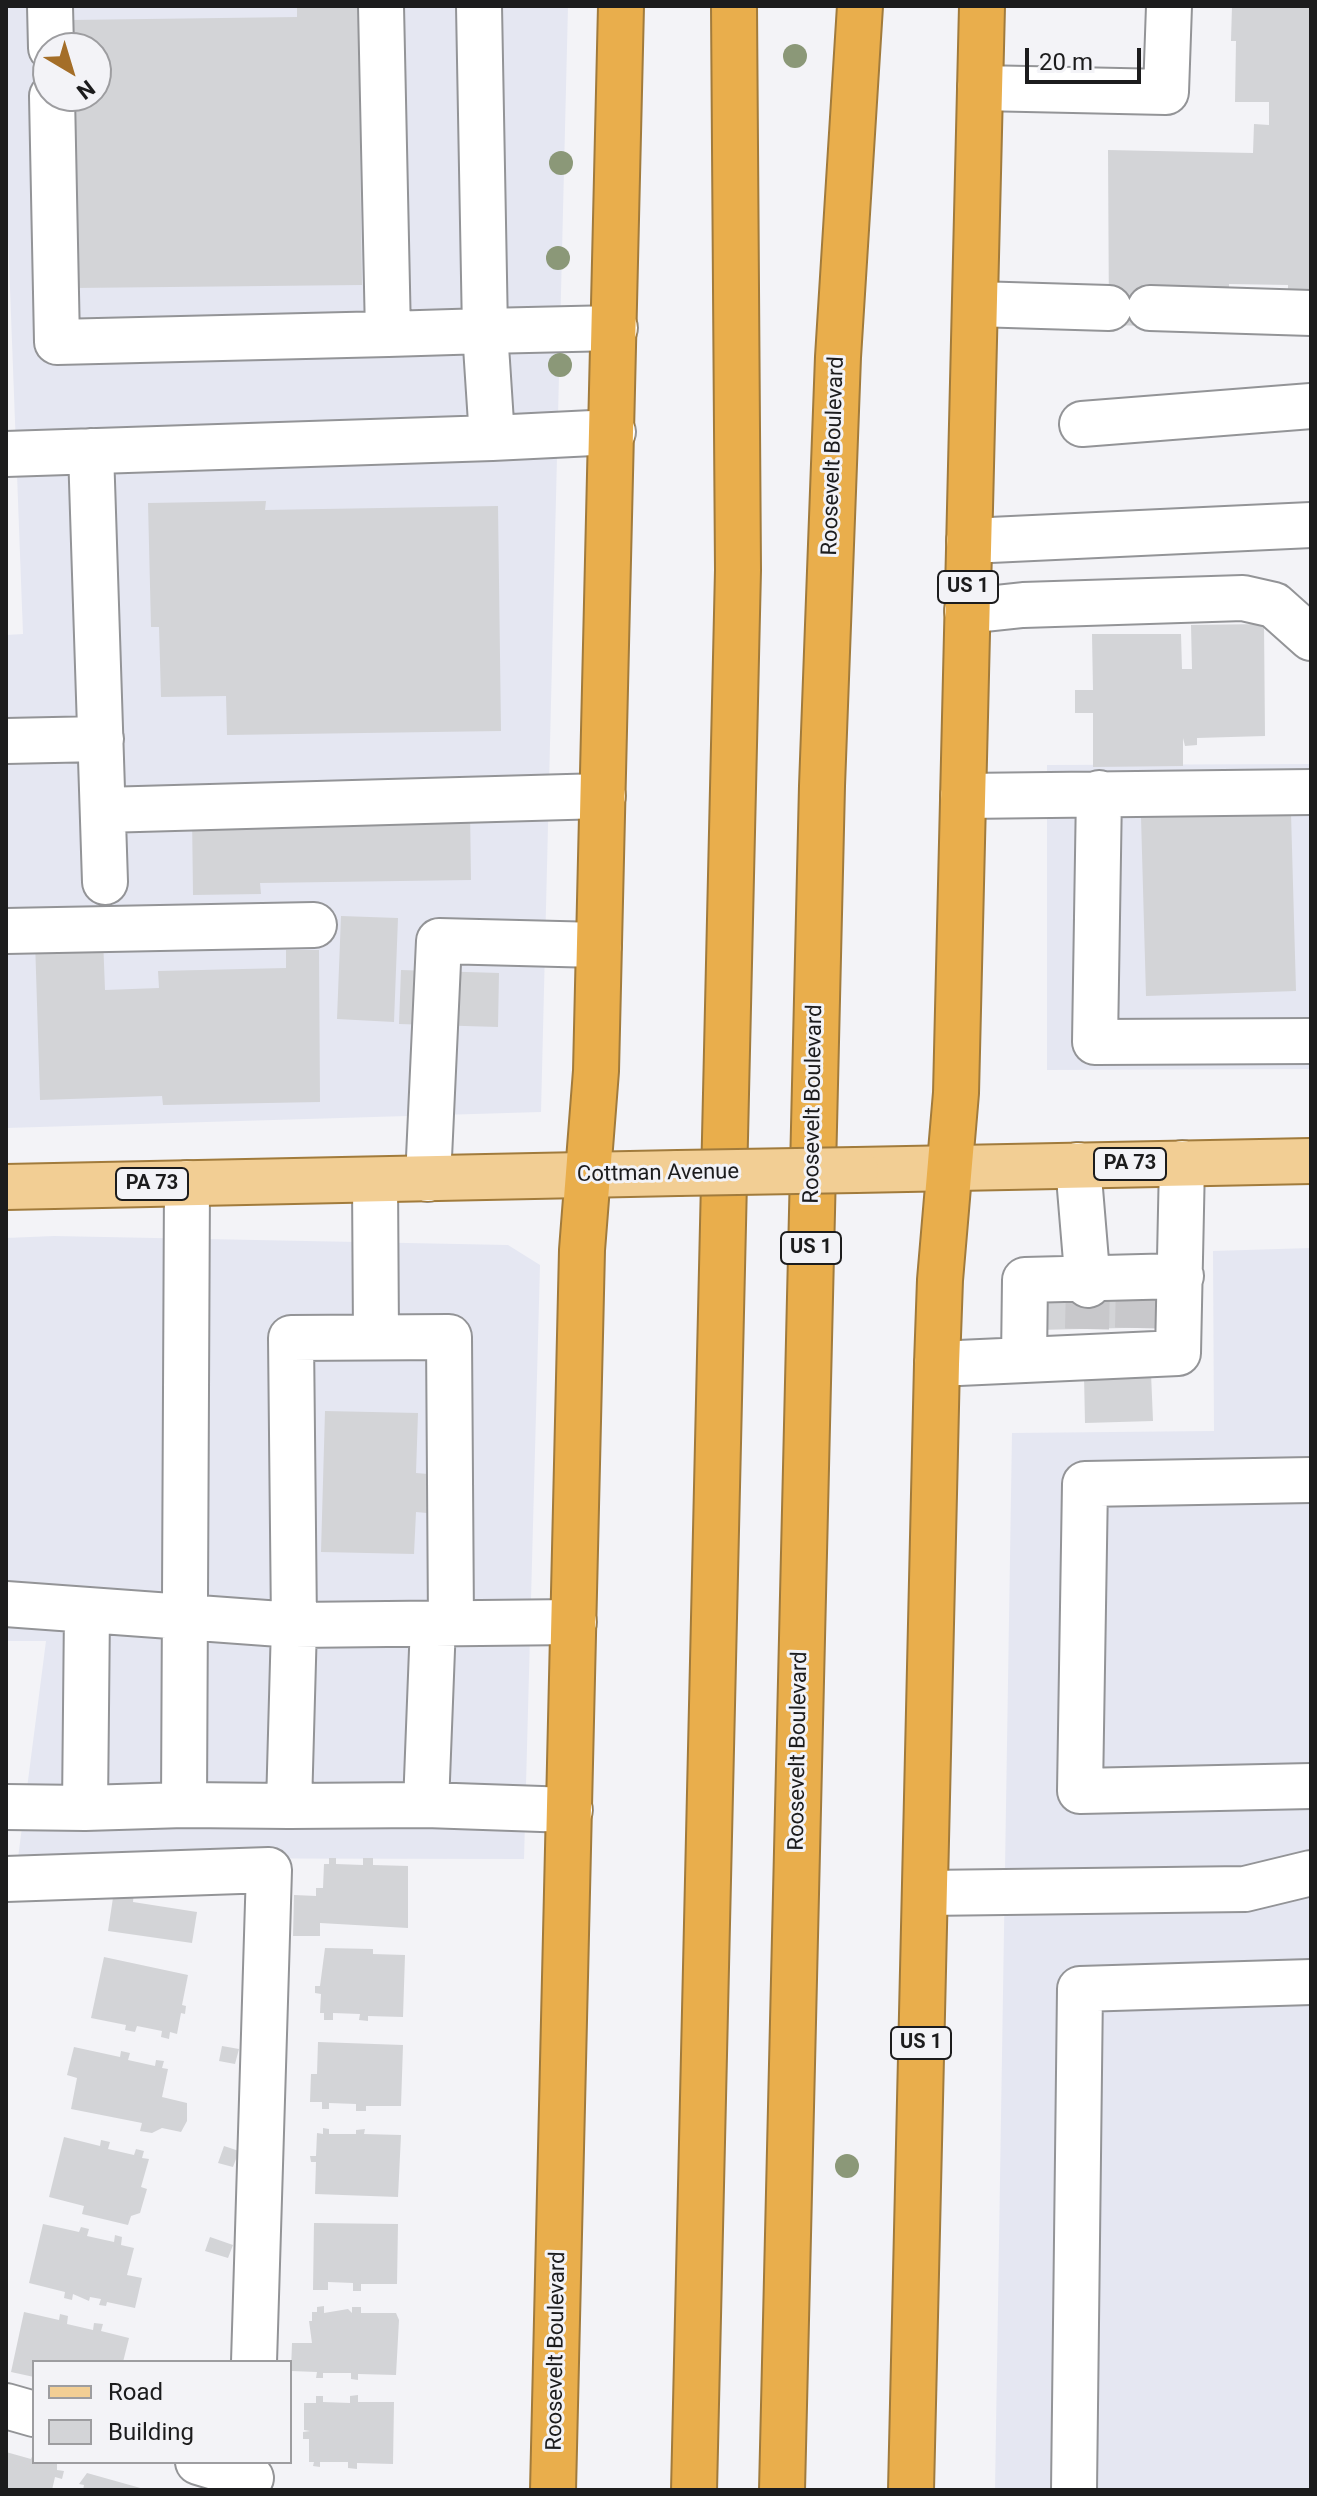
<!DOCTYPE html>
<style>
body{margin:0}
#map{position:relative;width:1317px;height:2496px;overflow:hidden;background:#f3f3f7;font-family:Roboto,sans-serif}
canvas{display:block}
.frame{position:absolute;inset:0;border:8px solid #1c1c1d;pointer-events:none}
.legend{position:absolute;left:32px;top:2360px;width:260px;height:104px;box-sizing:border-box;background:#f3f3f7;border:2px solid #9d9da0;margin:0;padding:10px 14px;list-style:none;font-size:24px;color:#1c1c1d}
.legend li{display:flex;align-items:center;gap:16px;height:40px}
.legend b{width:40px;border:2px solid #9d9da0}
.north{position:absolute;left:32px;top:32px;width:80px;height:80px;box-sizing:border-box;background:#f3f3f7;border:2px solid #9d9da0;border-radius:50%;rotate:142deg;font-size:22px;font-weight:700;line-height:32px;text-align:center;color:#1c1c1d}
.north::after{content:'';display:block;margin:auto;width:28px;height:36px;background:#a46e28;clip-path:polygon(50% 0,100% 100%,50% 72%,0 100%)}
.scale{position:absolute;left:1025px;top:48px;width:116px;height:36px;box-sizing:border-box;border:4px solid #1c1c1d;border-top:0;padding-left:10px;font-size:24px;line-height:28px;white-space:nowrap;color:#1c1c1d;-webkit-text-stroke:6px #f3f3f7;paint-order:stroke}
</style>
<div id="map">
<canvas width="1317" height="2496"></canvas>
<div class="frame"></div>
<ul class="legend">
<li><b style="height:10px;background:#f2ce94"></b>Road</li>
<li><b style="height:22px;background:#d3d4d7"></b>Building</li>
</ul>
<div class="north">N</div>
<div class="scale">20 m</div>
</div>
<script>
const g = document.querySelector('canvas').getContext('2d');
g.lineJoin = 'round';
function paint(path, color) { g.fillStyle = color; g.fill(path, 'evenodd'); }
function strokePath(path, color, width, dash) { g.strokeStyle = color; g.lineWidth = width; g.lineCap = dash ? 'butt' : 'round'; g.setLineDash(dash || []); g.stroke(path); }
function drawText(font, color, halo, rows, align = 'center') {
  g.font = font + ' Roboto,sans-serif'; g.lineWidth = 6; g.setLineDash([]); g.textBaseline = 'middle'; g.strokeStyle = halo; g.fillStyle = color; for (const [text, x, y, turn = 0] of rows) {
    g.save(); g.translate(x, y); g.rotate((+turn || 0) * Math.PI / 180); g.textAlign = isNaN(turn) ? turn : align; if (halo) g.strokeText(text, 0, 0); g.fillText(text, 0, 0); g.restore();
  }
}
paint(new Path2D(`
 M6,6H568L541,1112L6,1128V635L23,634L6,182ZM48,48H96V96H48Z
 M1311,764V1069L1047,1070V765Z
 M54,1236L508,1245L540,1265L524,1859L18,1858L46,1641H6V1238Z
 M1311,1248V2490H995L1012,1433L1214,1431L1213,1251Z`), '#e5e7f2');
paint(new Path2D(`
 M297,6H358L362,285L74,288L72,96H96V48H72L71,20L297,17Z
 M1232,6H1311V292H1288V285L1229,284V290L1150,326L1109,325L1108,150L1253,153L1254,124L1269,125V102H1235L1236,41H1231Z
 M266,501L265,510L498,506L501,731L227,735L226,696L161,697L159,627H151L148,503Z
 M1264,624L1265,736L1197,738V745L1185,746L1183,738V766L1093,767V713H1075V690H1093L1092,634H1181L1182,669H1192L1191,625Z
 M470,810L471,880L260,883L261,894L193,895L192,814Z
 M1291,813L1296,991L1146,996L1141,817Z
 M341,916L398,918L394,1022L337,1019Z
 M103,938L105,990L159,988L158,971L286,968V950H319L320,1102L163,1105L162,1096L40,1100L35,940Z
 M401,970L499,973L498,1027L399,1024Z
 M1166,1283L1167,1327L1036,1330L1035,1286Z
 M1151,1373L1153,1421L1085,1423L1084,1375Z
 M325,1411L418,1413L416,1473L428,1474L427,1513L416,1512L414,1554L321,1552Z
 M329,1858H336V1864L363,1865V1858H373V1865L408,1866V1928L320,1923V1936H293L294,1895L316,1896V1888H323L324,1864H329Z
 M114,1891L134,1892L133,1902L197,1912L192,1943L108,1931Z
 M325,1948L373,1949V1954L405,1955L403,2017L368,2016V2021L359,2020L360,2014L333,2013V2020H324V2013H320L321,1994L315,1993V1986H320Z
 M104,1957L188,1975L182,2005L186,2006L185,2014L181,2013L177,2034L170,2032L169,2039L161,2037L162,2031L137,2026L135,2032L125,2030L126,2025L91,2018Z
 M318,2042L403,2045L401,2106H366V2111H356V2104L329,2103V2109H322V2102H310L311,2074H317Z
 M222,2046L239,2049L235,2064L219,2061Z
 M74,2047L120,2057L121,2051L130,2053L128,2060L155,2066L156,2060L164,2061L162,2068L168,2069L162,2097L187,2103V2121L181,2132L162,2128L152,2133L140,2131L142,2123L71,2109L77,2078L67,2075Z
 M323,2128L329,2129V2134H356V2130L365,2129L364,2134L401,2135L398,2197L315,2194L316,2162H311L310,2156H316L317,2133L323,2134Z
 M64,2137L100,2146L101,2140L110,2142L108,2149L134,2155L136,2149L144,2151L142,2158L149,2159L141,2187L147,2189L140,2213L131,2216L128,2225L82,2214L84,2206L49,2197Z
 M224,2146L239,2151L233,2167L218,2163Z
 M314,2223L398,2224L397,2284H361V2291H353V2283L328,2282V2290H313Z
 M43,2224L79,2232L81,2227L89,2229L87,2236L114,2242L115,2235L122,2237L121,2245L134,2248L127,2275L142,2278L135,2308L107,2302L106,2306L99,2305L101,2299L90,2297L89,2301L73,2294L72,2300L64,2298L65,2292L29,2283Z
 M210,2237L233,2245L228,2258L205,2251Z
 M324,2306V2313L348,2309L352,2313V2307H361V2313H396L399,2320L396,2375L358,2374V2380L351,2379V2373H323V2378H316L317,2372L291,2371L292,2343H312L309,2321H312V2312H317V2307Z
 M24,2312L59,2320L60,2314L68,2316L67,2324L93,2330L94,2323L103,2324L101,2331L129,2338L123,2362H34V2377L11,2372Z
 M358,2395V2402H394L393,2464L357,2463V2469L348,2468V2462H320V2467L313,2466L314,2462H309V2439H303V2432L310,2431L304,2430V2403H316V2396H323V2402L350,2403V2396Z
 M6,2452L31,2459L34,2452V2462H57V2470L64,2471L62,2479L55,2477L52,2490H6Z
 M87,2473L144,2489V2490H83L84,2485L79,2484Z`), '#d3d4d7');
strokePath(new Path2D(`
 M1137,1328L1138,1284
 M1087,1329L1088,1285`), '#c8c8cb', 44, [44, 22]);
const minor = new Path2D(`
 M50,6L51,48
 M479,6L485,331L615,328
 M980,88L1166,92L1169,6
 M52,96L57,342L388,334
 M975,304L1109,308
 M1150,308L1311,313
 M1082,424L1311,406
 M492,438L613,432
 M91,451L105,882
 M6,454L492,438L485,331L388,334L381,6
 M969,541L1311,525
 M967,611L1023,605L1243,598L1274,605L1311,638
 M6,741L101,739
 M1099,793L1095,1042L1311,1041
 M963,796L1311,792
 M103,810L603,796
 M6,931L314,925
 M1078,1165L1088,1285
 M428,1179L439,941L599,945
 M375,1181L376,1337
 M187,1183L184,1805L289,1806
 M1024,1360L1025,1280L1181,1276
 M937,1364L1178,1353L1182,1163
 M1311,1480L1085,1484L1080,1791L1311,1786
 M6,1604L294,1625L574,1622
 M87,1610L85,1808L184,1805
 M451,1623L449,1337L291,1338L294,1625L289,1806L426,1805L570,1810
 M426,1805L433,1624
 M6,1807L85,1808
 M6,1879L269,1870L254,2362
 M925,1893L1245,1889L1311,1873
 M6,2406L34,2414
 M198,2462L251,2478
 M1074,2490L1080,1989L1311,1982`);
const major = new Path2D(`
 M856,1170L1311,1161
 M6,1187L678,1173`);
const highway = new Path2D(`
 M553,2490L582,1250L596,1071L621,6
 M694,2490L738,570L734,6
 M782,2490L822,786L838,357L860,6
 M911,2490L937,1364L940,1280L956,1093L982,6`);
strokePath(minor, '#939497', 48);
strokePath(major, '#a17b3c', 48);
strokePath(highway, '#a17b3c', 48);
strokePath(minor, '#fff', 44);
strokePath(major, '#f2ce94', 44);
strokePath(highway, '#e9ae4c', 44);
const majorBridge = new Path2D(`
 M678,1173L856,1170`);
strokePath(majorBridge, '#a17b3c', 48, []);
strokePath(majorBridge, '#f2ce94', 44);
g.fillStyle = '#8b9878';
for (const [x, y] of [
 [795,56],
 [561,163],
 [558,258],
 [560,365],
 [847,2166]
]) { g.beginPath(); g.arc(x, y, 12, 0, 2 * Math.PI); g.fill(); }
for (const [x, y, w] of [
 [968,587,60],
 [1130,1164,72],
 [152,1184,72],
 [811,1248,60],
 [921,2043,60]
]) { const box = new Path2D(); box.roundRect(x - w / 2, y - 16, w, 32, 6); g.fillStyle = '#f3f3f7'; g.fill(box); strokePath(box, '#1c1c1d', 2); }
drawText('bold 20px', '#1c1c1d', null, [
 ["US 1",968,587],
 ["PA 73",1130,1164],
 ["PA 73",152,1184],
 ["US 1",811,1248],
 ["US 1",921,2043]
]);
drawText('22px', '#1c1c1d', '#f3f3f7', [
 ["Roosevelt Boulevard",834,456,-88],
 ["Roosevelt Boulevard",814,1104,-89],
 ["Cottman Avenue",658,1174,-1],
 ["Roosevelt Boulevard",799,1751,-89],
 ["Roosevelt Boulevard",557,2351,-89]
]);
</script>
